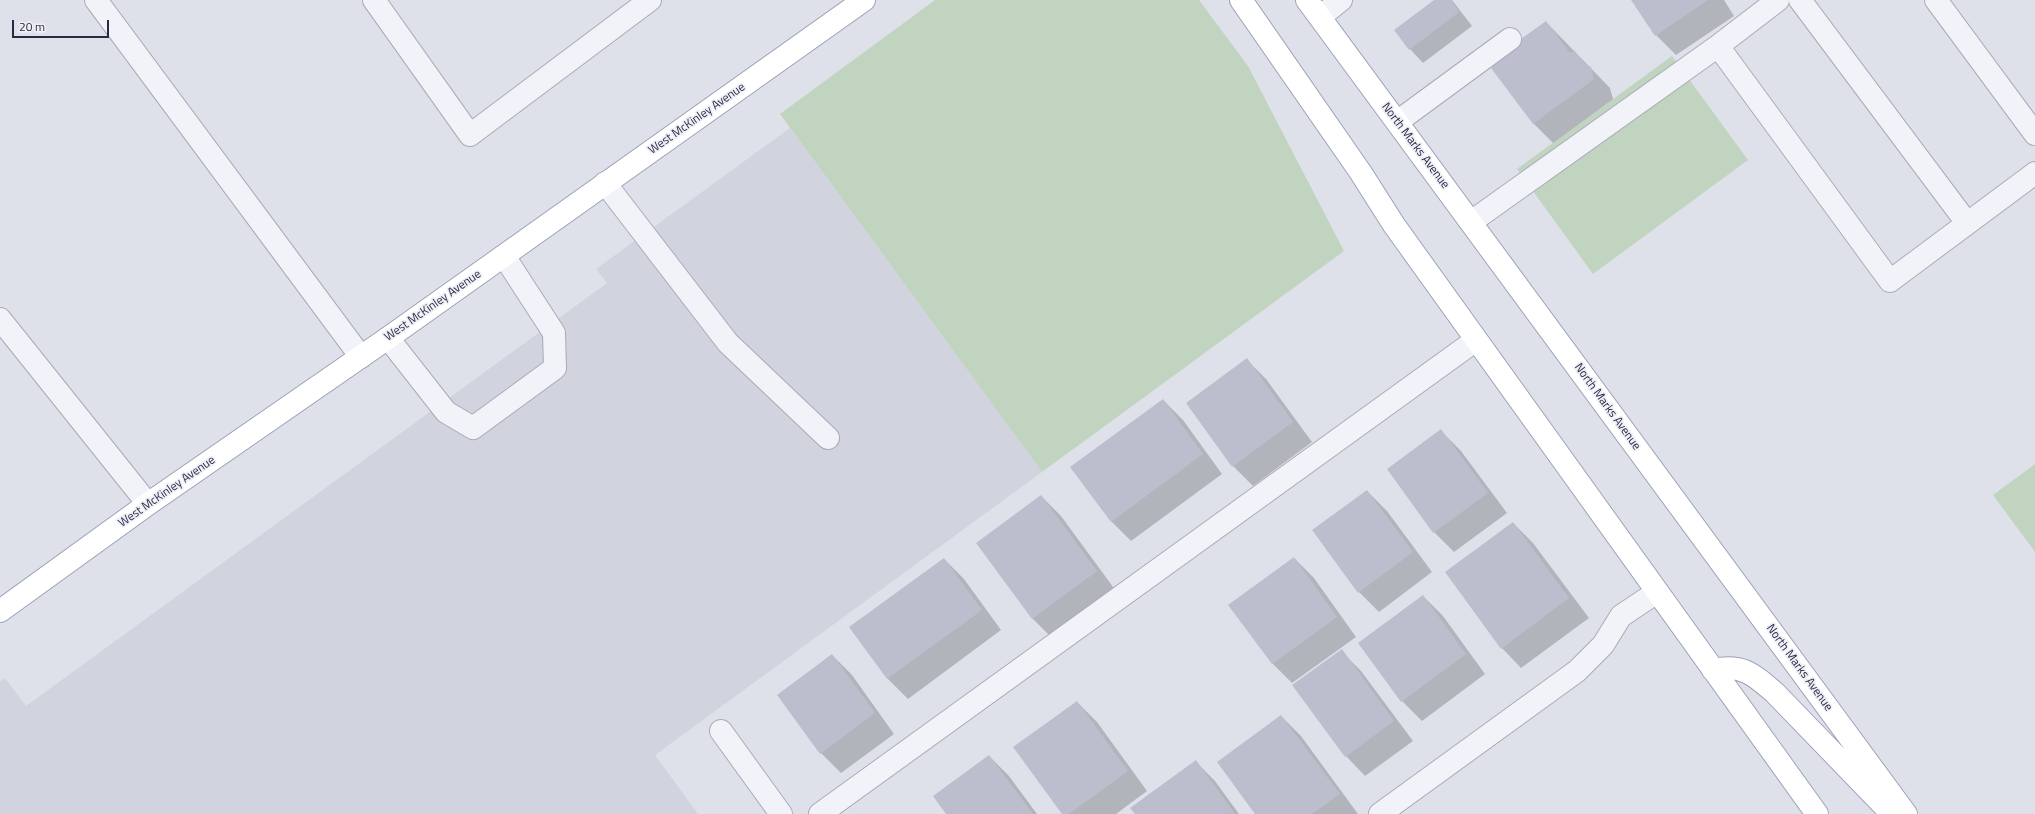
<!DOCTYPE html>
<style>
body{margin:0}
#map{position:relative;width:2035px;height:814px;overflow:hidden;background:#dfe1ea;font-family:"Titillium Web",sans-serif}
canvas{display:block}
.scale{position:absolute;left:12px;top:20px;width:97px;height:18px;box-sizing:border-box;border:2px solid #272a42;border-top:0;padding-left:5px;font-size:12px;line-height:14px;white-space:nowrap;color:#272a42;-webkit-text-stroke:3px #eff0f7;paint-order:stroke}
</style>
<div id="map">
<canvas width="2035" height="814"></canvas>
<div class="scale">20 m</div>
</div>
<script>
const g = document.querySelector('canvas').getContext('2d');
g.lineJoin = 'round';
function paint(path, color) { g.fillStyle = color; g.fill(path, 'evenodd'); }
function strokePath(path, color, width, dash) { g.strokeStyle = color; g.lineWidth = width; g.lineCap = dash ? 'butt' : 'round'; g.setLineDash(dash || []); g.stroke(path); }
function drawText(font, color, halo, rows, align = 'center') {
  g.font = font + ' "Titillium Web",sans-serif'; g.lineWidth = 3.5; g.setLineDash([]); g.textBaseline = 'middle'; g.strokeStyle = halo; g.fillStyle = color; for (const [text, x, y, turn = 0] of rows) {
    g.save(); g.translate(x, y); g.rotate((+turn || 0) * Math.PI / 180); g.textAlign = isNaN(turn) ? turn : align; if (halo) g.strokeText(text, 0, 0); g.fillText(text, 0, 0); g.restore();
  }
}
paint(new Path2D(`
 M790,128L1042,472L655,755L698,814H0V682L5,678L26,706L607,283L596,269Z`), '#d1d3df');
paint(new Path2D(`
 M935,0H1199L1248,66L1344,251L1042,472L780,114Z
 M1672,56L1748,160L1593,274L1517,169Z
 M2035,464V552L1993,495Z`), '#c0d4c0');
paint(new Path2D(`
 M1436,0H1452L1472,26L1423,63L1410,49Z
 M1632,0H1724L1734,16L1676,55L1656,35Z
 M1546,22L1610,88L1613,99L1553,143L1533,123L1519,48Z
 M1246,359L1266,379L1312,442L1253,486L1233,466Z
 M1163,400L1183,420L1222,474L1131,541L1111,521Z
 M1441,431L1461,451L1507,513L1454,552L1434,532L1388,469Z
 M1367,491L1387,511L1432,572L1379,612L1359,592Z
 M1041,496L1061,516L1116,591L1052,638L1032,618Z
 M1513,523L1533,543L1589,618L1521,668L1502,648Z
 M1294,558L1314,578L1356,637L1292,683L1272,663Z
 M944,559L964,579L1001,630L908,699L888,679L850,628Z
 M1423,596L1443,616L1485,674L1422,721L1402,701Z
 M1341,651L1361,671L1413,741L1365,776L1346,756Z
 M832,655L852,675L894,734L841,773L821,753L778,695Z
 M1077,702L1097,722L1147,791L1116,814H1063Z
 M1281,716L1301,736L1358,814H1257Z
 M989,756L1009,776L1037,814H948Z
 M1195,761L1215,781L1239,814H1136Z`), '#0003');
paint(new Path2D(`
 M1434,0H1451L1459,12L1409,50L1394,30Z
 M1631,0H1708L1655,36Z
 M1546,21L1570,53L1574,50L1584,63L1591,67L1594,79L1533,124L1491,68L1517,48L1514,44Z
 M1247,358L1293,422L1232,467L1186,403Z
 M1163,399L1203,454L1111,522L1070,467Z
 M1441,429L1488,493L1433,533L1387,469Z
 M1367,490L1413,552L1358,593L1312,530Z
 M1041,495L1097,571L1032,619L976,543Z
 M1513,522L1569,598L1501,649L1445,572Z
 M1294,557L1337,617L1272,664L1228,605Z
 M944,558L982,610L887,679L849,627Z
 M1423,595L1466,654L1401,702L1358,643Z
 M1342,649L1394,721L1345,757L1292,685Z
 M832,654L875,713L820,754L777,695Z
 M1077,701L1128,771L1069,814H1062L1013,747Z
 M1281,715L1340,794L1312,814H1255L1217,762Z
 M989,755L1033,814H946L933,796Z
 M1196,760L1235,814H1135L1130,808Z`), '#bcbecd');
const minor = new Path2D(`
 M96,0L361,357
 M374,0L470,135L650,0
 M1800,0L1967,223
 M1936,0L2035,134
 M1320,17L1341,0
 M1718,46L1890,281L2035,173
 M1397,122L1510,39
 M605,183L728,343L828,438
 M1471,222L1718,46L1778,0
 M0,319L148,504
 M388,338L446,412L473,428L555,368L554,333L504,256
 M721,731L781,814
 M820,814L1476,340
 M1380,814L1577,671L1603,645L1621,616L1657,592`);
const major = new Path2D(`
 M1241,0L1361,173L1394,225L1817,814
 M1307,0L1906,814
 M0,611L148,504L388,338L864,0
 M1713,670C1743,664 1753,674 1775,693L1891,813`);
strokePath(minor, '#a8aab8', 24);
strokePath(major, '#9da1b6', 24);
strokePath(minor, '#f2f3f8', 22);
strokePath(major, '#fff', 22);
drawText('12px', '#272a42', '#eff0f7', [
 ["West McKinley Avenue",697,119,-35],
 ["North Marks Avenue",1415,146,53],
 ["West McKinley Avenue",433,306,-35],
 ["North Marks Avenue",1607,407,54],
 ["West McKinley Avenue",167,492,-35],
 ["North Marks Avenue",1799,668,54]
]);
</script>
